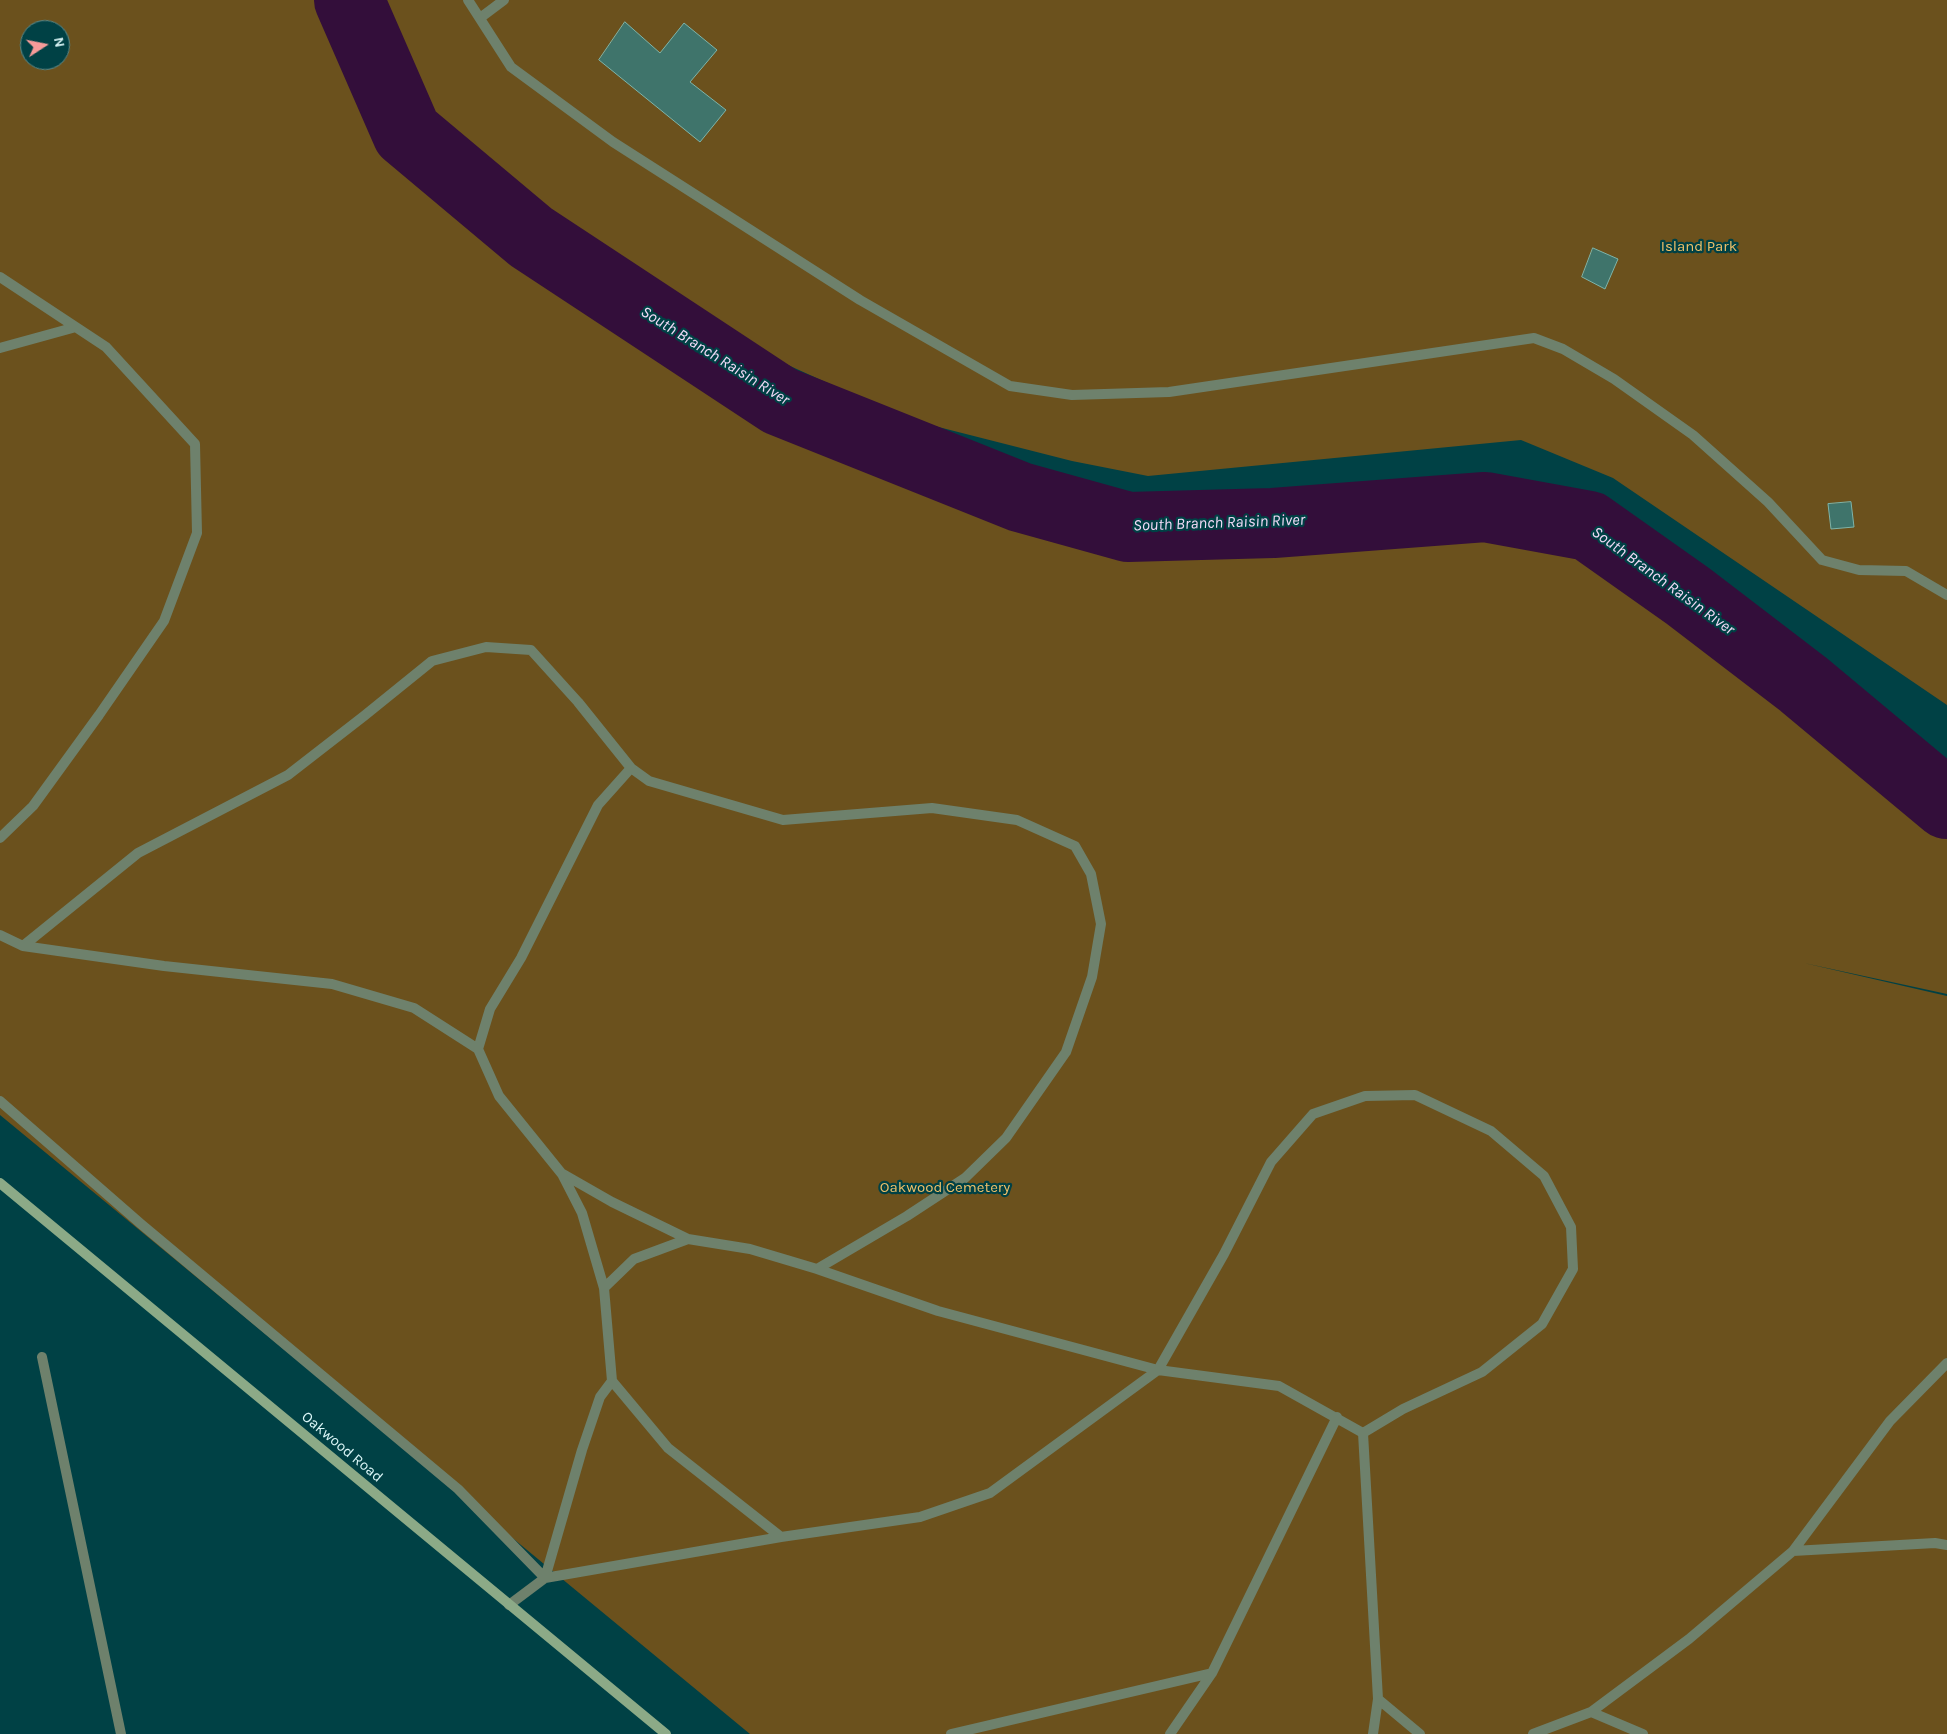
<!DOCTYPE html>
<style>
body{margin:0}
#map{position:relative;width:1947px;height:1734px;overflow:hidden;background:#004145;font-family:Karla,sans-serif}
canvas{display:block}
.north{position:absolute;left:20px;top:20px;width:50px;height:50px;box-sizing:border-box;background:#004145;border:1px solid #57898c;border-radius:50%;rotate:79deg;font-size:14px;font-weight:700;line-height:20px;text-align:center;color:#daf6f7}
.north::after{content:'';display:block;margin:auto;width:18px;height:22px;background:#f59b99;clip-path:polygon(50% 0,100% 100%,50% 72%,0 100%)}
</style>
<div id="map">
<canvas width="1947" height="1734"></canvas>
<div class="north">N</div>
</div>
<script>
const g = document.querySelector('canvas').getContext('2d');
g.lineJoin = 'round';
function paint(path, color) { g.fillStyle = color; g.fill(path, 'evenodd'); }
function strokePath(path, color, width, dash) { g.strokeStyle = color; g.lineWidth = width; g.lineCap = dash ? 'butt' : 'round'; g.setLineDash(dash || []); g.stroke(path); }
function drawText(font, color, halo, rows, align = 'center') {
  g.font = font + ' Karla,sans-serif'; g.lineWidth = 4.5; g.setLineDash([]); g.textBaseline = 'middle'; g.strokeStyle = halo; g.fillStyle = color; for (const [text, x, y, turn = 0] of rows) {
    g.save(); g.translate(x, y); g.rotate((+turn || 0) * Math.PI / 180); g.textAlign = isNaN(turn) ? turn : align; if (halo) g.strokeText(text, 0, 0); g.fillText(text, 0, 0); g.restore();
  }
}
paint(new Path2D(`
 M0,0H349L407,133L531,237L780,401L1020,497L1128,527L1485,507L1589,526L1947,807V994L1804,963L1947,996V1734H750L0,1115ZM30,30H60V60H30Z
 M367,0H1947V705L1613,478L1521,440L1148,476L1072,461L907,419L682,317L523,217L416,125L374,41Z`), '#6b511d');
strokePath(new Path2D(`
 M349,0L407,133L531,237L780,401L1020,497L1128,527L1273,523L1485,507L1589,526L1688,596L1803,684L1947,804`), '#330e3a', 70);
const building = new Path2D(`
 M625,22L660,53L684,23L717,50L690,82L726,110L700,142L599,60Z
 M1593,248L1618,259L1605,289L1582,277Z
 M1851,502L1854,527L1831,529L1828,504Z`);
paint(building, '#3f746b');
strokePath(building, '#7eb4a9', 1);
strokePath(new Path2D(`
 M468,0L511,67L613,142L860,300L1010,386L1072,395L1169,392L1534,338L1563,349L1614,379L1693,435L1768,502L1822,560L1859,570L1906,571L1947,595
 M480,18L504,0
 M0,277L106,347L195,444L197,533L164,621L99,715L33,806L0,838
 M0,348L76,327
 M0,935L23,946L164,966L332,984L414,1008L478,1049
 M23,946L138,853L288,775L364,716L432,661L486,647L531,650L578,702L631,768
 M0,1101L141,1224L458,1489L545,1578L582,1450L600,1397L612,1381L668,1448L781,1537
 M563,1174L612,1202L688,1239
 M604,1288L582,1213L562,1174L499,1096L478,1049L490,1009L521,958L598,805L631,768L649,781L783,820L932,808L1017,820L1075,846L1091,874L1101,924L1092,977L1066,1052L1006,1138L965,1178L907,1216L817,1269
 M42,1357L121,1734
 M612,1381L604,1288L634,1259L688,1239L750,1249L817,1269L938,1311L1158,1370L1279,1386L1363,1433L1378,1699
 M1793,1551L1890,1421L1947,1363
 M509,1605L545,1578L781,1537L920,1517L990,1493L1158,1370L1224,1254L1271,1162L1313,1114L1365,1096L1415,1095L1491,1131L1544,1176L1571,1227L1573,1269L1542,1324L1482,1372L1403,1409L1363,1433
 M1591,1712L1643,1734
 M951,1734L1212,1673
 M1170,1734L1212,1673L1337,1417
 M1373,1734L1378,1699L1420,1734
 M1533,1734L1591,1712L1689,1639L1793,1551L1935,1543L1947,1545`), '#6e816c', 10);
strokePath(new Path2D(`
 M0,1183L666,1734`), '#8caa87', 10);
drawText('15px', '#eec06a', '#004145', [
 ["Island Park",1699,247],
 ["Oakwood Cemetery",945,1188]
]);
drawText('15px', '#daf6f7', '#004145', [
 ["Oakwood Road",342,1447,40]
]);
drawText('italic 16px', '#f3dbf8', '#004145', [
 ["South Branch Raisin River",715,356,32],
 ["South Branch Raisin River",1219,523,-2],
 ["South Branch Raisin River",1663,581,36]
]);
</script>
